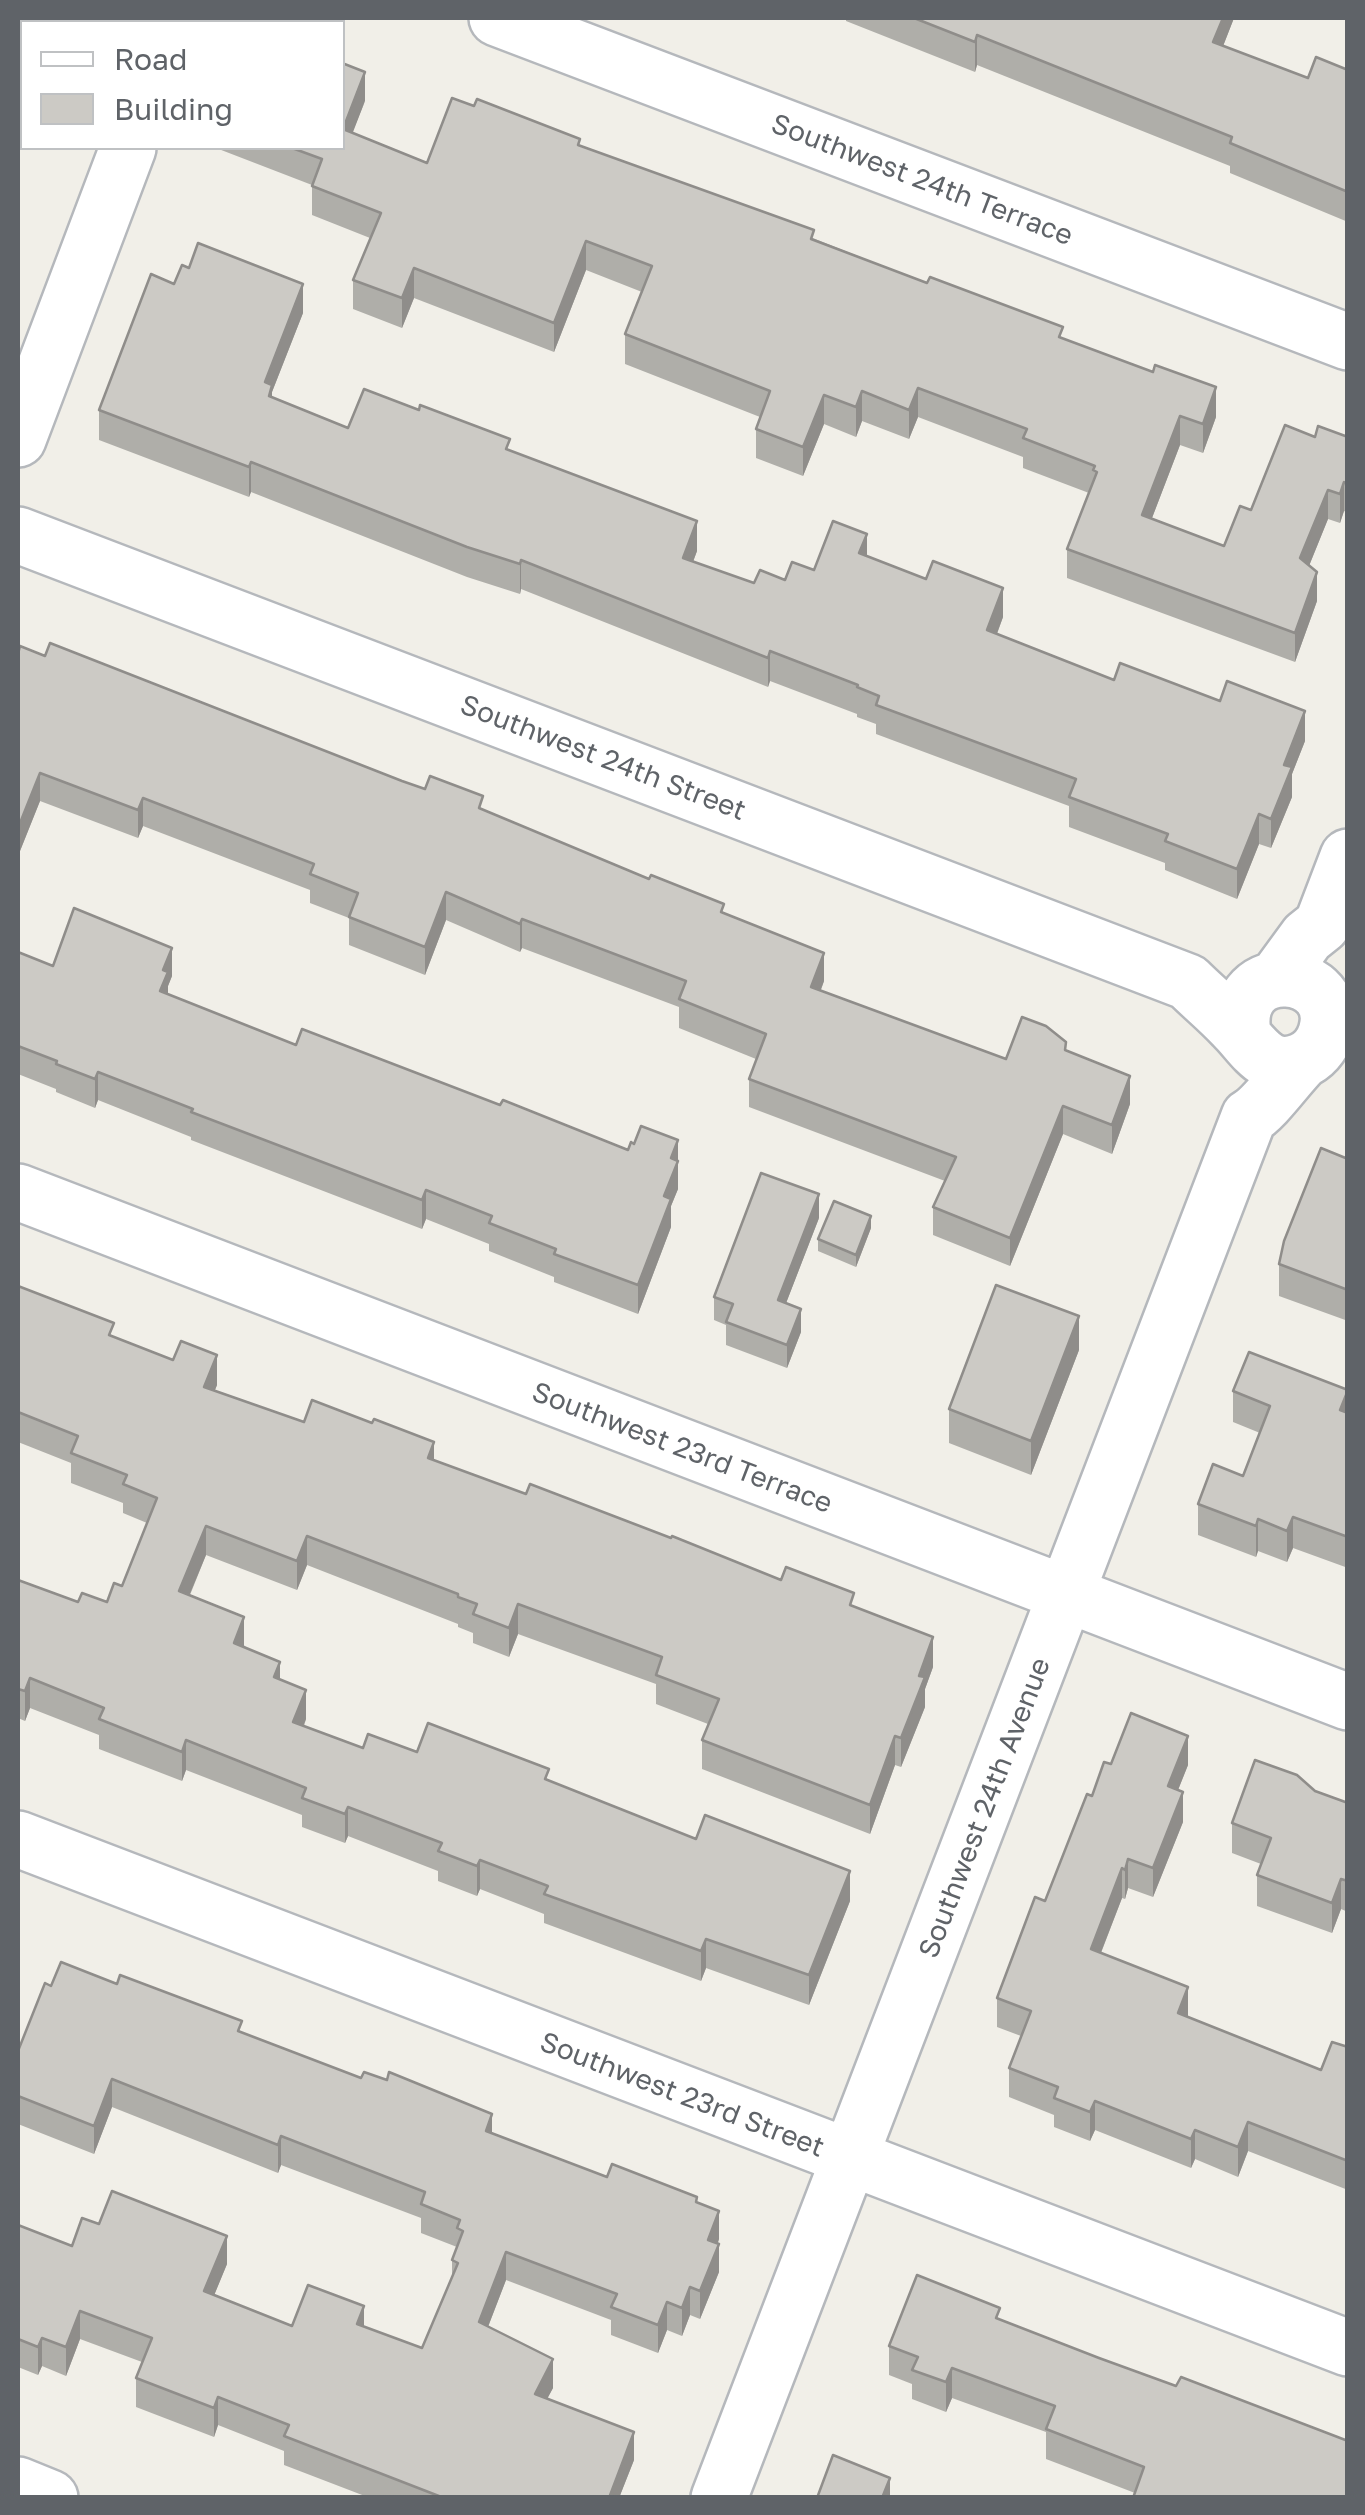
<!DOCTYPE html>
<style>
body{margin:0}
#map{position:relative;width:1365px;height:2515px;overflow:hidden;background:#f1efe8;font-family:"Golos Text",sans-serif}
canvas{display:block}
.frame{position:absolute;inset:0;border:20px solid #5f6368;pointer-events:none}
.legend{position:absolute;left:20px;top:20px;width:325px;height:130px;box-sizing:border-box;background:#fff;border:2px solid #bfc1c3;margin:0;padding:12px 18px;list-style:none;font-size:30px;color:#5f6368}
.legend li{display:flex;align-items:center;gap:20px;height:50px}
.legend b{width:50px;border:2px solid #bfc1c3}
</style>
<div id="map">
<canvas width="1365" height="2515"></canvas>
<div class="frame"></div>
<ul class="legend">
<li><b style="height:12px;background:#fff"></b>Road</li>
<li><b style="height:28px;background:#cccac5"></b>Building</li>
</ul>
</div>
<script>
const g = document.querySelector('canvas').getContext('2d');
g.lineJoin = 'round';
function strokePath(path, color, width, dash) { g.strokeStyle = color; g.lineWidth = width; g.lineCap = dash ? 'butt' : 'round'; g.setLineDash(dash || []); g.stroke(path); }
function paint(path, color) { g.fillStyle = color; g.fill(path, 'evenodd'); }
function drawText(font, color, halo, rows, align = 'center') {
  g.font = font + ' "Golos Text",sans-serif'; g.lineWidth = 9; g.setLineDash([]); g.textBaseline = 'middle'; g.strokeStyle = halo; g.fillStyle = color; for (const [text, x, y, turn = 0] of rows) {
    g.save(); g.translate(x, y); g.rotate((+turn || 0) * Math.PI / 180); g.textAlign = isNaN(turn) ? turn : align; if (halo) g.strokeText(text, 0, 0); g.fillText(text, 0, 0); g.restore();
  }
}
const minor = new Path2D(`
 M497,18L1348,342
 M187,22L191,18
 M18,439L128,148
 M18,535L1188,982C1203,997 1219,1010 1233,1025C1253,1044 1266,1075 1301,1061C1313,1056 1322,1046 1326,1033C1346,968 1230,954 1243,1034
 M1277,978L1307,937L1322,925L1348,857
 M18,1192L1348,1702
 M18,1839L1348,2348
 M18,2485L50,2498
 M719,2498L1249,1117C1265,1108 1286,1077 1302,1061`);
strokePath(minor, '#b5b8bc', 60);
strokePath(minor, '#fff', 55);
paint(new Path2D(`
 M18,18H80V22H22V131L18,130V131Z
 M846,18H1234L1223,46L1308,78L1348,70V222L1230,173V166L977,65L975,72L846,21Z
 M365,101L352,133L427,163L580,145L1063,338L1216,417L1203,453L1180,445L1152,518L1224,546L1251,510L1315,437H1348V513L1344,511L1340,523L1328,519L1309,566L1317,601L1295,662L1067,578V549L1089,493L1023,468V457L918,417L909,439L862,421L856,437L824,424L803,476L756,458V429L760,417L625,364V334L642,292L586,270L554,352L414,298L402,328L353,309V280L370,238L312,215V185L216,148H342Z
 M174,284L303,313L272,392V397L348,428L510,450L697,551L693,562L754,583L785,580L867,556L1003,617L997,634L1114,680L1305,741L1292,774V797L1271,848L1259,844L1237,899L1165,870V863L1069,827V806L876,734V724L857,717V714L770,681L768,687L521,589L520,594L467,577L251,492L249,497L99,440V410Z
 M45,656L483,810L724,914L824,981L821,990L1006,1059L1066,1050L1130,1104L1112,1154L1063,1134L1010,1266L933,1235V1207L945,1181L749,1107V1079L756,1059L679,1028V1007L522,948L520,952L446,920L425,975L349,945V918L310,903V890L143,826L138,838L40,801L18,856Z
 M18,952L53,966L172,976L168,986V994L296,1045L500,1105L628,1150L634,1144L678,1140V1189L671,1206V1227L638,1314L554,1282V1277L489,1251V1244L426,1219L422,1229L191,1140V1137L98,1100L95,1108L56,1092V1089L18,1074Z
 M1348,1159V1321L1279,1296V1264Z
 M819,1218L786,1303L801,1332L787,1368L726,1345V1325L714,1320V1297Z
 M871,1228L856,1267L818,1251V1239Z
 M18,1286L114,1337L217,1385L215,1390L304,1422L434,1460L526,1494L781,1580L854,1607L933,1667L925,1689V1707L901,1767L895,1765L870,1834L702,1769V1740L708,1724L656,1704V1684L518,1634L509,1657L473,1643V1633L458,1627V1624L307,1565L297,1590L206,1555L190,1595L280,1679L306,1719L304,1726L363,1748L417,1752L549,1781L850,1901L809,2005L706,1968L701,1981L544,1923V1914L480,1889L477,1896L438,1881V1871L348,1836L345,1843L302,1827V1815L186,1770L182,1781L99,1749V1735L30,1708L25,1721L18,1718V1580L78,1602H107L122,1586L147,1523L123,1513V1503L71,1483V1463L18,1442Z
 M1079,1350L1031,1475L949,1443V1409Z
 M1348,1390V1568L1293,1548L1287,1562L1258,1551L1256,1557L1198,1535V1504L1243,1476L1260,1433L1233,1422V1391Z
 M1111,1764L1188,1765L1178,1790L1183,1822L1153,1897L1128,1888L1125,1899L1122,1898L1101,1953L1188,2017L1321,2070L1348,2047V2190L1248,2151L1238,2177L1195,2159L1191,2168L1095,2130L1090,2141L1054,2127V2115L1009,2097V2068L1021,2036L997,2027V1998L1045,1901L1092,1796Z
 M1315,1791L1348,1803V1912L1341,1909L1332,1933L1257,1906V1875L1261,1864L1232,1853V1823Z
 M51,1986L242,2033L492,2134L607,2177L697,2203L719,2239L718,2243L719,2272L700,2319L690,2315L682,2336L667,2330L658,2353L611,2335V2320L506,2280L488,2327L553,2388L547,2398L634,2460L619,2498H370L284,2465V2451L218,2425L214,2437L136,2407V2378L142,2362L80,2339L66,2376L42,2366L38,2375L18,2367V2225L72,2246L99,2224L227,2264L214,2295L292,2326H364L422,2348L452,2278V2260L457,2247L421,2233V2218L281,2165L278,2173L112,2107L94,2154L18,2124V2051Z
 M1000,2320L1099,2358L1176,2386L1135,2493L1046,2459V2432L952,2398L946,2412L912,2399V2384L889,2375V2346Z`), '#afaea9');
paint(new Path2D(`
 M71,18H80V22H69Z
 M1223,18H1234L1213,72V42Z
 M977,35V65L975,72V42Z
 M365,72V101L343,158V129Z
 M586,241V270L554,352V323Z
 M414,268V298L402,328V298Z
 M303,284V313L272,392V415L265,382Z
 M1216,387V417L1203,453V424Z
 M918,388V417L909,439V410Z
 M862,391V421L856,437V407Z
 M824,395V424L803,476V447Z
 M1180,416V445L1142,544V515Z
 M251,462V492L249,497V467Z
 M1344,482V511L1340,523V494Z
 M1328,490V519L1300,588V558Z
 M697,521V551L683,588V558Z
 M867,534V564L859,553Z
 M521,560V589L520,594V564Z
 M1317,572V601L1295,662V633Z
 M1003,588V617L987,660V630Z
 M770,651V681L768,687V658Z
 M1305,711V741L1292,774V797L1271,848V819L1284,765Z
 M40,773V801L18,856V828Z
 M143,798V826L138,838V810Z
 M1259,814V844L1237,899V869Z
 M446,892V920L425,975V947Z
 M522,919V948L520,952V924Z
 M172,948V976L168,986V1000L160,991L163,970Z
 M824,953V981L811,1015V987Z
 M98,1072V1100L95,1108V1079Z
 M1130,1076V1104L1112,1154V1125Z
 M1063,1106V1134L1010,1266V1238Z
 M678,1140V1189L671,1206V1227L638,1314V1285L664,1196L671,1158Z
 M426,1190V1219L422,1229V1200Z
 M819,1194V1218L778,1324V1300Z
 M871,1216V1228L856,1267V1255Z
 M801,1309V1332L787,1368V1345Z
 M1079,1316V1350L1031,1475V1441Z
 M217,1355V1385L204,1416V1387Z
 M1348,1390V1422L1340,1410Z
 M434,1442V1472L428,1458Z
 M1293,1517V1548L1287,1562V1531Z
 M1258,1519V1551L1256,1557V1526Z
 M206,1526V1555L179,1620V1591Z
 M307,1536V1565L297,1590V1561Z
 M518,1604V1634L509,1657V1628Z
 M244,1617V1647L234,1643Z
 M933,1637V1667L925,1689V1707L901,1767V1738L919,1676Z
 M280,1662V1691L274,1677Z
 M30,1678V1708L25,1721V1691Z
 M306,1690V1719L293,1751V1722Z
 M895,1736V1765L870,1834V1805Z
 M1188,1736V1765L1168,1815V1786Z
 M186,1740V1770L182,1781V1752Z
 M1183,1792V1822L1153,1897V1868Z
 M348,1807V1836L345,1843V1814Z
 M1128,1859V1888L1125,1899V1870Z
 M480,1860V1889L477,1896V1866Z
 M1122,1868V1898L1091,1978V1949Z
 M850,1871V1901L809,2005V1975Z
 M1341,1879V1909L1332,1933V1903Z
 M706,1939V1968L701,1981V1951Z
 M1188,1987V2016L1178,2042V2013Z
 M112,2079V2107L94,2154V2126Z
 M1095,2101V2130L1090,2141V2112Z
 M492,2114V2142L486,2131Z
 M1248,2122V2151L1238,2177V2147Z
 M1195,2130V2159L1191,2168V2139Z
 M281,2136V2165L278,2173V2145Z
 M719,2211V2239L708,2268V2240Z
 M227,2236V2264L204,2320V2291Z
 M719,2244V2272L700,2319V2291Z
 M506,2252V2280L479,2350V2322Z
 M690,2287V2315L682,2336V2308Z
 M667,2302V2330L658,2353V2325Z
 M364,2306V2334L357,2324Z
 M80,2311V2339L66,2376V2347Z
 M42,2338V2366L38,2375V2347Z
 M553,2359V2388L535,2422V2394Z
 M952,2368V2398L946,2412V2382Z
 M218,2397V2425L214,2437V2408Z
 M634,2432V2460L619,2498H609Z
 M890,2478V2498H882Z`), '#8f8d8a');
const building = new Path2D(`
 M18,18H71L69,22H22V100L18,99V100Z
 M914,18H1223L1213,42L1308,78L1316,57L1348,70V192L1230,143L1232,137L977,35L975,42Z
 M342,63L365,72L343,129L427,163L452,98L474,106L477,99L580,139L578,145L814,230L811,239L927,283L930,277L1063,327L1059,337L1153,372L1155,365L1216,387L1203,424L1180,416L1142,515L1224,546L1240,506L1251,510L1285,425L1315,437L1318,426L1348,437V484L1344,482L1340,494L1328,490L1300,558L1317,572L1295,633L1067,549L1097,472L1093,470L1095,466L1023,438L1027,429L918,388L909,410L862,391L856,407L824,395L803,447L756,429L770,391L625,334L652,266L586,241L554,323L414,268L402,298L353,280L381,213L312,186L322,159L292,148H342Z
 M198,243L303,284L265,382L272,385L269,396L348,428L364,389L419,410L420,405L510,439L506,449L697,521L683,558L754,583L760,570L785,580L792,562L814,570L833,521L867,534L859,553L926,579L933,561L1003,588L987,630L1114,680L1120,663L1220,701L1227,681L1305,711L1284,765L1292,767L1271,819L1259,814L1237,869L1165,841L1168,834L1069,797L1076,779L876,705L879,696L857,687L858,685L770,651L768,658L521,560L520,564L467,547L251,462L249,467L99,410L151,274L174,284L182,265L189,268Z
 M50,643L402,781L425,789L430,776L483,796L479,808L649,879L651,875L724,904L721,912L824,953L811,987L1006,1059L1022,1017L1046,1026L1066,1042L1065,1050L1130,1076L1112,1125L1063,1106L1010,1238L933,1207L956,1157L749,1079L766,1034L679,999L686,981L522,919L520,924L446,892L425,947L349,917L358,893L310,874L314,864L143,798L138,810L40,773L18,828V654L20,646L45,656Z
 M74,908L172,948L163,970L168,972L160,991L296,1045L302,1029L500,1105L503,1100L628,1150L631,1142L634,1144L641,1126L678,1140L671,1158L678,1161L664,1196L671,1199L638,1285L554,1254L556,1249L489,1223L492,1216L426,1190L422,1200L191,1112L193,1109L98,1072L95,1079L56,1064L57,1061L18,1046V952L53,966Z
 M1321,1148L1348,1159V1290L1279,1264L1284,1241Z
 M761,1173L819,1194L778,1300L801,1309L787,1345L726,1322L733,1304L714,1297Z
 M834,1201L871,1216L856,1255L818,1239Z
 M996,1285L1079,1316L1031,1441L949,1409Z
 M18,1286L114,1323L109,1335L173,1360L181,1341L217,1355L204,1387L304,1422L312,1400L372,1423L374,1419L434,1442L428,1458L526,1494L530,1484L671,1538L672,1536L781,1580L786,1567L854,1593L850,1605L933,1637L919,1676L925,1677L901,1738L895,1736L870,1805L702,1740L719,1699L656,1675L662,1657L518,1604L509,1628L473,1614L477,1604L458,1597V1594L307,1536L297,1561L206,1526L179,1591L244,1617L234,1643L280,1662L274,1677L306,1690L293,1722L363,1748L368,1734L417,1752L428,1723L549,1769L545,1779L696,1839L705,1815L850,1871L809,1975L706,1939L701,1951L544,1894L548,1886L480,1860L477,1866L438,1851L442,1843L348,1807L345,1814L302,1798L306,1788L186,1740L182,1752L99,1719L104,1708L30,1678L25,1691L18,1689V1580L78,1602L82,1593L107,1602L114,1583L122,1586L157,1498L123,1484L127,1475L71,1453L78,1436L18,1412Z
 M1249,1352L1348,1390L1340,1410L1348,1413V1537L1293,1517L1287,1531L1258,1519L1256,1526L1198,1504L1213,1464L1243,1476L1270,1406L1233,1391Z
 M1131,1713L1188,1736L1168,1786L1183,1792L1153,1868L1128,1859L1125,1870L1122,1868L1091,1949L1188,1987L1178,2013L1321,2070L1332,2042L1348,2047V2161L1248,2122L1238,2147L1195,2130L1191,2139L1095,2101L1090,2112L1054,2098L1058,2087L1009,2068L1031,2011L997,1998L1035,1897L1045,1901L1087,1794L1092,1796L1104,1762L1111,1764Z
 M1255,1760L1297,1775L1315,1791L1348,1803V1881L1341,1879L1332,1903L1257,1875L1271,1838L1232,1823Z
 M61,1962L117,1984L120,1975L242,2021L238,2031L361,2078L364,2072L387,2080L389,2072L492,2114L486,2131L607,2177L612,2164L697,2197L696,2202L719,2211L708,2240L719,2244L700,2291L690,2287L682,2308L667,2302L658,2325L611,2307L617,2294L506,2252L479,2322L553,2359L535,2394L634,2432L609,2498H444L284,2436L289,2425L218,2397L214,2408L136,2378L152,2338L80,2311L66,2347L42,2338L38,2347L18,2339V2225L72,2246L82,2218L99,2224L112,2191L227,2236L204,2291L292,2326L308,2285L364,2306L357,2324L422,2348L458,2263L452,2260L463,2231L457,2228L460,2220L421,2204L425,2192L281,2136L278,2145L112,2079L94,2126L18,2096V2051L45,1983L51,1986Z
 M917,2275L1000,2308L996,2318L1099,2358L1176,2386L1181,2377L1348,2441V2498H1133L1144,2467L1046,2429L1055,2406L952,2368L946,2382L912,2370L918,2357L889,2346Z
 M833,2455L890,2478L882,2498H817Z`);
paint(building, '#cccac5');
strokePath(building, '#8f8d8a', 2.5);
drawText('28px', '#5f6368', '#fff', [
 ["Southwest 24th Terrace",922,180,21],
 ["Southwest 24th Street",603,758,21],
 ["Southwest 23rd Terrace",682,1448,21],
 ["Southwest 24th Avenue",985,1808,-69],
 ["Southwest 23rd Street",682,2095,21]
]);
</script>
